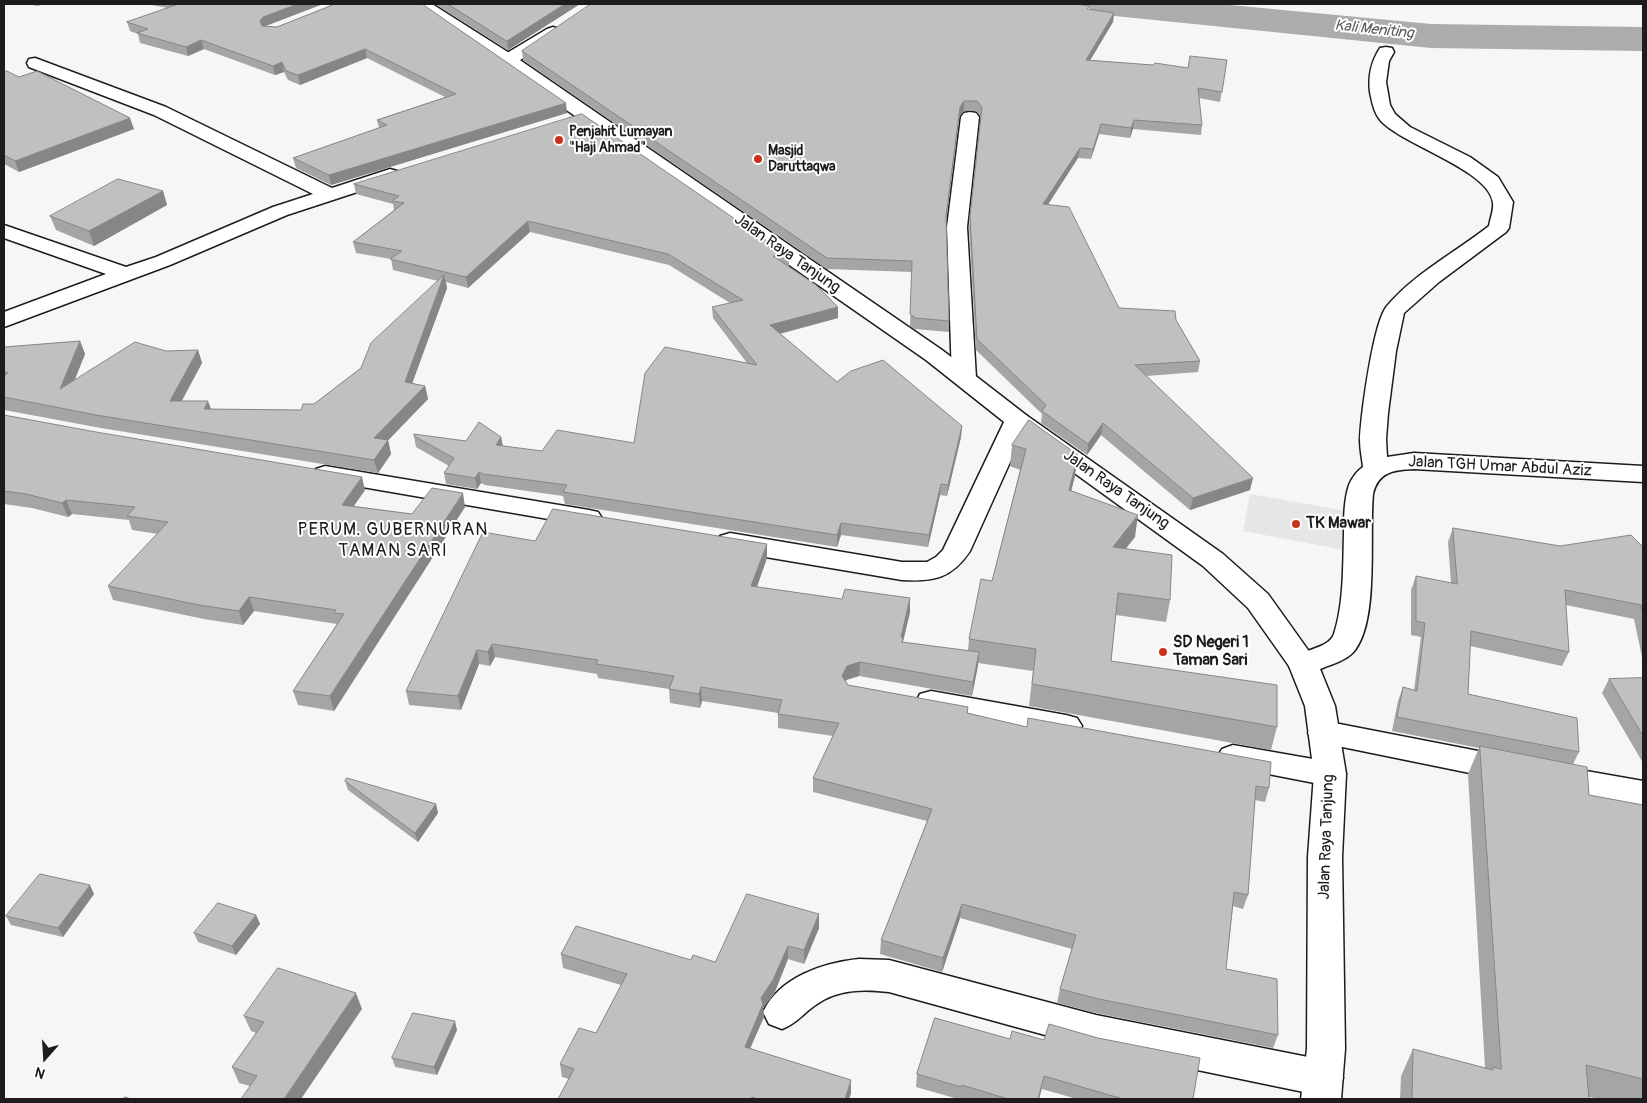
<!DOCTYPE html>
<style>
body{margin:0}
#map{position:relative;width:1647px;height:1103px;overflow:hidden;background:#f6f6f6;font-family:Pangolin,sans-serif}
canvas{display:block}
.frame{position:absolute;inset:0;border:5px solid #1c1c1c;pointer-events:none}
.north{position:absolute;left:20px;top:1033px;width:50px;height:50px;-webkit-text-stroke:4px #fff;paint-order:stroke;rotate:199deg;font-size:14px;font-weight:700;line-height:20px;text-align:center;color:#1c1c1c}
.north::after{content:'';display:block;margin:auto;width:18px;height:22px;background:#1c1c1c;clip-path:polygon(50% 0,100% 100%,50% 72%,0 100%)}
</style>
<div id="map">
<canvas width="1647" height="1103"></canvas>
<div class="frame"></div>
<div class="north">N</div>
</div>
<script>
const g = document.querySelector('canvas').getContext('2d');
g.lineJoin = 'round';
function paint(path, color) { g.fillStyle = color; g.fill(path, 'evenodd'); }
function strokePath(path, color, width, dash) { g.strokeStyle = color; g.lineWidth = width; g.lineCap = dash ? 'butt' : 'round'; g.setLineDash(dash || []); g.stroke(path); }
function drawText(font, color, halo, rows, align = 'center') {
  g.font = font + ' Pangolin,sans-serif'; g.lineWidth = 4; g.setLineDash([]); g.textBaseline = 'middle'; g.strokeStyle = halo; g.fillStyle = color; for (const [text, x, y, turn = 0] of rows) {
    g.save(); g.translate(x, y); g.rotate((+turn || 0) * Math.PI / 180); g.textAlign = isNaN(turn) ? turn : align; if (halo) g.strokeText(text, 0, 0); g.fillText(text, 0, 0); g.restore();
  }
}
paint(new Path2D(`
 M1250,494L1358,513L1355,552L1243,531Z`), '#e6e6e6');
paint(new Path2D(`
 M1086,4H1220L1431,24L1643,27V51L1431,48L1105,15L1092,12Z`), '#acacac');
const minor = new Path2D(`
 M553,27L559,29L561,32L559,35L514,64H502L500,60L502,56L547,29Z
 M1386,47L1392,48L1394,52L1389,61L1386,82L1390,105L1395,114L1410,127L1470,157L1498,177L1513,202L1509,228L1506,232L1439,282L1404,313L1396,351L1388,413L1386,439L1387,457L1414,453L1643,466V482L1414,469C1393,470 1378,472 1373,494C1369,534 1379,619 1355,650C1348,659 1336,663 1325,667C1313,672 1305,675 1292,671L1288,664C1297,648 1328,651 1334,634C1344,603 1343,566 1344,534C1344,518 1344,500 1349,485C1352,478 1357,471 1363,467C1362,458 1360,449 1360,440C1361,416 1373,322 1387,306C1415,273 1456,252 1489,226C1490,219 1494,210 1493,203C1490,170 1403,145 1381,121C1374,113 1372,102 1370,92C1368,76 1371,62 1380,48Z
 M35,58L166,107L332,188L390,169L397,171L400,175L397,179L287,215L170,265L4,327V312L106,274L4,238V225L126,267L156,257L273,207L313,194L154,115L29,67L27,63L29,59Z
 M970,112L976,113L979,117L967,227L976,378L972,383L964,385L956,383L952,378L947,227L961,117L964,113Z
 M1017,413L1026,415L1029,420L970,551C952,578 934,582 902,580L730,551L720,548L716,542L720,536L730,533L902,562H927L936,557L943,550L1005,420L1008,415Z
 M325,466L589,510L598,512L602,518L598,524L589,526L316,479L312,474L316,469Z
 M931,691L1066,715L1077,718L1082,726L1077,734L1066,737L920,710L916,702L920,694Z
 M1324,721L1509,757L1520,760L1525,769L1520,778L1509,781L1313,741L1308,733L1313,725Z
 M1233,745L1330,762L1341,765L1346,774L1341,783L1330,786L1222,765L1217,757L1222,749Z
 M1552,765L1643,781V807L1541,786L1536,777L1541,768Z
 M859,959L889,960L1096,1015L1323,1060L1337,1065L1343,1078L1337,1091L1323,1096L1096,1049L889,992C864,989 838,989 817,1004C803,1013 798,1023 782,1029L769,1024L763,1012C780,977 822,963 859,959Z`);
const major = new Path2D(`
 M414,4H432L514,56L942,350L1026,415L1223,554L1268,594L1318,664L1335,706L1346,774L1342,857L1345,1049L1341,1099H1301L1307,1049L1308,857L1314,774L1305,706L1289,666L1248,608L1203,566L1008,425L926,360Z`);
strokePath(minor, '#1c1c1c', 3);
strokePath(major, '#1c1c1c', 3);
paint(minor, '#fff');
paint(major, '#fff');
paint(new Path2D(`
 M27,4H43L38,6Z
 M146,4H323L266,26L277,27L335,4L567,113L331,185L296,168L293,158L379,128L377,120L445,97L367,58L300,85L288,80L284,72L275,75L204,49L188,56L140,43L138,34L130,31L127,22L168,8Z
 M435,4H580L508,50Z
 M1089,10L1114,13L1113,22L1090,60L1188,68L1227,60L1220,102L1199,98L1202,125L1201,135L1133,129L1130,138L1099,134L1091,159L1078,158L1048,204L1119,308L1176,320L1200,361L1198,372L1147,376L1250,490L1190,510L1101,435L1087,455L1041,423L1042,414L976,350L969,227L981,117L976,111H964L959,117L946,221L949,321V332L915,329L910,326L912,272L827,269L523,60L522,51Z
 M4,72L134,129L19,172L4,164Z
 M354,184L789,256V267L838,307V318L780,334L837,382L962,426L961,437L947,496L940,495L928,547L841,535L837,547L565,504L563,496L485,485L481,483L477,489L446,484L444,473L449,466L416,447L414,436L466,441L501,437L503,446L542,451L634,443L747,363L713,318L712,307L730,303L669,265L530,232L468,288L446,282L447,288L412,383L425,386L428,399L388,440L391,454L378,473L101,428L4,410V347L80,341L85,354L74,380L166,351L198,350L202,363L182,401L211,409L301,410L314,404L361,368L438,281L393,270L391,259L356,253L353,242L394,210L393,204L356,194Z
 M163,191L167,205L94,246L56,230L50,216Z
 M4,415L365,490L354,506L412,514L465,507L334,711L298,705L293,691L337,624L254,611L243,625L204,619L113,600L108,586L158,534L132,530L129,520L72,514L68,517L32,508L4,504Z
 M1029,420L1075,476L1071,490L1135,537L1126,548L1170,600L1166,622L1116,615L1111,661L1277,727L1271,750L1029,706L1033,671L978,663L972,696L859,676L846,680V681L848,685L968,707V713L1269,788L1265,802L1255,800L1248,895L1243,909L1233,906L1226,969L1278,1035L1273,1048L1096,1013L1057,1003L1060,989L1072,949L960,918L942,972L880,954L881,940L927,821L813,792V778L833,736L778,728V713L702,701L700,708L670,703L669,689L598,678L597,674L495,657L490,666L479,664L461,710L409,705L406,691L535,541L767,558L757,587L842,599L910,598V612L903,642L968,651L969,639L992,581L1020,470L1010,466L1012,445Z
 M1453,528L1560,546L1643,547V662L1634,619L1566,605L1569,652L1562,666L1470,646L1468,694L1579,752L1573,764L1589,795L1643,805V1099H1600L1589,1097V1099H1400L1401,1076L1413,1049L1485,1068L1468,774L1479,748L1392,731L1398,701L1403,687L1414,690L1421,637L1411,635V590L1416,576L1451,583L1448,542Z
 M1643,678V763L1602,693L1609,679Z
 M345,781L436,804L438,813L418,842L348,790Z
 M94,894L63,937L11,925L6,916Z
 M819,914V928L804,964L788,959L774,994L763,1008L764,1017L750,1048L851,1093L849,1099H558L569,1079L562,1077L560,1064L596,1033L621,985L563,968L561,954L691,960L715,962Z
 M256,915L260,924L236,955L198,942L194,933Z
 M362,1009L250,1086L239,1083L232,1067L256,1033L251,1031L244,1016Z
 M935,1018L1193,1099H1077L1042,1089L1039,1099H964L960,1098V1099H958L916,1087L917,1074Z
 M457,1030L437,1075L395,1067L392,1058Z`), '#a5a5a5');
paint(new Path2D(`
 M298,4H323L265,26L262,30L260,21L263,17Z
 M565,4H580L508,50L507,41Z
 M1114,13L1113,22L1085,69L1086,60Z
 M201,40L204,49L188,56L186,47Z
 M365,49L367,58L300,85L298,75Z
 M282,62L284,72L275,75L273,66Z
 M964,101V111L959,117L945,227L946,216L960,107Z
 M566,103L567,113L331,185L329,175Z
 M130,118L134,129L19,172L15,161Z
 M1134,120L1133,129L1130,138L1131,128Z
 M1101,124L1099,134L1091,159L1093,149Z
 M1080,148L1078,158L1042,214L1043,204Z
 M163,191L167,205L94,246L89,231Z
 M528,221L530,232L468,288L466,277Z
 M444,275L447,288L408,395L405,382Z
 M838,307V318L770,336V325Z
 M80,341L85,354L66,402L60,389Z
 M198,350L202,363L174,414L170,401Z
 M425,386L428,399L377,452L374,438Z
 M208,401L213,414L204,409Z
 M1103,423L1101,435L1087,455L1088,444Z
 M962,426L961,437L947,496L948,485Z
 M501,437L503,448L496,445Z
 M388,440L391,454L378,473L374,460Z
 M1078,455L1075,476L1066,511L1069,490Z
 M479,472L481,483L477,489L475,478Z
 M362,477L365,490L345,518L342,505Z
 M1253,478L1250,490L1190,510L1193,498Z
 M941,484L940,495L928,547L929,535Z
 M463,493L465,507L334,711L330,696Z
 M66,500L72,514L68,517L62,503Z
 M1138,515L1135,537L1110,569L1113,547Z
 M841,523V535L837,547V535Z
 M767,544V558L752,600L751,586Z
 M249,597L254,611L243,625L239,611Z
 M910,598V612L903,641L902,651L901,637Z
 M492,644L495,657L490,666L488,652Z
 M477,650L479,664L461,710L458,696Z
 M979,652L978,666L972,696L973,682Z
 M860,662L859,676L846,680L842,690V676L847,666Z
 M701,687L702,701L700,708L699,694Z
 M436,804L438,813L418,842L415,833Z
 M90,885L94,894L63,937L58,928Z
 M962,904L960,918L942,972L943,958Z
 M819,914V928L804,964V950Z
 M256,915L260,924L236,955L232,946Z
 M788,946V959L774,994L763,1008L764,1017L745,1060V1047L761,998Z
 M356,993L362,1009L301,1099H284Z
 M455,1021L457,1030L437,1075L434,1067Z
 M1044,1076L1039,1099H1038Z
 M851,1080V1093L849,1099H845Z`), '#868686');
const building = new Path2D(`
 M179,4H298L263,17L260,21L262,26L277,27L335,4H422L566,103L329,175L293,158L387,125L377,120L456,94L365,49L298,75L286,71L282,62L273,66L201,40L186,47L137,33L148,29L127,22Z
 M448,4H565L507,41Z
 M591,4H1076L1089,6L1087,9L1114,13L1086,60L1153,65L1155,63L1188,68L1190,56L1227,60L1222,92L1198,88L1202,125L1134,120L1131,128L1101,124L1093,149L1080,148L1043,204L1069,207L1119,308L1175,311L1176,320L1200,361L1135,365L1253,478L1193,498L1103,423L1088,444L1042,411L1046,405L977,339L970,216L982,107L977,101H964L960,107L946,216L949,321L916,318L910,314L912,261L827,258L522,51Z
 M7,71L19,77L37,71L130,118L15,161L4,155V72Z
 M582,114L789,256H773L816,285L838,307L770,325L837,382L851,371L883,360L962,426L948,485L941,484L929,535L841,523L837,535L563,492L567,485L483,474L479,472L475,478L444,473L454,458L414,436V434L466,441L479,422L501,437L496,445L542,451L557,430L634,443L645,373L665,347L757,365L712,307L743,300L668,254L528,221L466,277L390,259L402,251L353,242L404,203L392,201L399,196L354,184Z
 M118,179L163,191L89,231L50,216Z
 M444,275L405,382L425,386L374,438L388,440L374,460L96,415L4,397V376L8,373L4,372V347L80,341L60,389L135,342L166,351L198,350L170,401H208L204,409L301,410L303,404H314L361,368L371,343Z
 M4,415L96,432L362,477L342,505L412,514L432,488L463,493L330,696L293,691L344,614L334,613L336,610L249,597L239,611L199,605L108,586L168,522L127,516L135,507L66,500L62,503L26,494L4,491Z
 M1029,420L1078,455L1069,490L1138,515L1113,547L1172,555L1170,600L1118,593L1111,661L1277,685V727L1032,684L1036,649L969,639L981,579L992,581L1026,449L1012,445Z
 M553,509L767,544L751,586L842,599L845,589L910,598L901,637H903L902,642L979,652L973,682L860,662L847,666L842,676L848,685L968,707L967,713L1027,727L1028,718L1271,762L1269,788L1256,786L1248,895L1234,892L1226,969L1277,979L1278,1035L1099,999L1060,989L1076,935L962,904L943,958L881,940L932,809L813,778L839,723L778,714L782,700L701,687L699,694L669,689L674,676L596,664L598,660L492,644L488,652L477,650L458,696L406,691L483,532L535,541Z
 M1453,528L1560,546L1631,535L1643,547V616L1641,605L1565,590L1569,652L1471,631L1468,694L1577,718L1579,752L1397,717L1403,687L1417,691L1425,623L1416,621V576L1457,584Z
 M1643,678V736L1609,679Z
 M1480,746L1587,767L1589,795L1643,805V1079L1586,1065L1589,1099H1412L1413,1049L1493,1070V1067L1501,1069Z
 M347,778L436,804L415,833L345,781Z
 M40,874L90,885L58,928L6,916Z
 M747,894L819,914L804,950L788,946L773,980L761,998L763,1004L745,1047L851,1080L845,1099H758L752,1097L751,1099H558L574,1069L560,1064L579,1028L596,1033L627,974L561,954L576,926L691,960L693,955L715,962Z
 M218,903L256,915L232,946L194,933Z
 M278,968L356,993L284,1099H241L257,1076L232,1067L264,1022L244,1016Z
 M413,1013L455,1021L434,1067L392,1058Z
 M935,1018L1010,1039L1012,1031L1044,1040L1049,1024L1098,1038L1200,1058L1193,1099H1123L1044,1076L1038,1099H1008L962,1085L961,1087L917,1074Z
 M125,1097L131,1099H123Z`);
paint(building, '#c0c0c0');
strokePath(building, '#868686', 1);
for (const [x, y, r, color] of [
 [559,140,5,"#c8321e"],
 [758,159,5,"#c8321e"],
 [1296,524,5,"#c8321e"],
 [1163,652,5,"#c8321e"]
]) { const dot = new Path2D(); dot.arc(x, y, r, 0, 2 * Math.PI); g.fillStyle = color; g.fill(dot); strokePath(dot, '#fff', 2); }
drawText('bold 14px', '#1c1c1c', '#fff', [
 ["Penjahit Lumayan",569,132],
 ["\"Haji Ahmad\"",569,148],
 ["Masjid",768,151],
 ["Daruttaqwa",768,167]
], 'left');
drawText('italic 15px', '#5d5d5d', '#fff', [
 ["Kali Meniting",1374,30,6]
]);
drawText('16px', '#1c1c1c', '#fff', [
 ["Jalan Raya Tanjung",787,254,35],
 ["Jalan TGH Umar Abdul Aziz",1500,467,3],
 ["Jalan Raya Tanjung",1116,490,35],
 ["Jalan Raya Tanjung",1327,837,-88]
]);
drawText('bold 16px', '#1c1c1c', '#fff', [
 ["TK Mawar",1306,524],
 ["SD Negeri 1",1173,643],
 ["Taman Sari",1173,661]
], 'left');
g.letterSpacing = '1px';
drawText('18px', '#1c1c1c', '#fff', [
 ["PERUM. GUBERNURAN",393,530],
 ["TAMAN SARI",393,551]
]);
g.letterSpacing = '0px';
</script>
